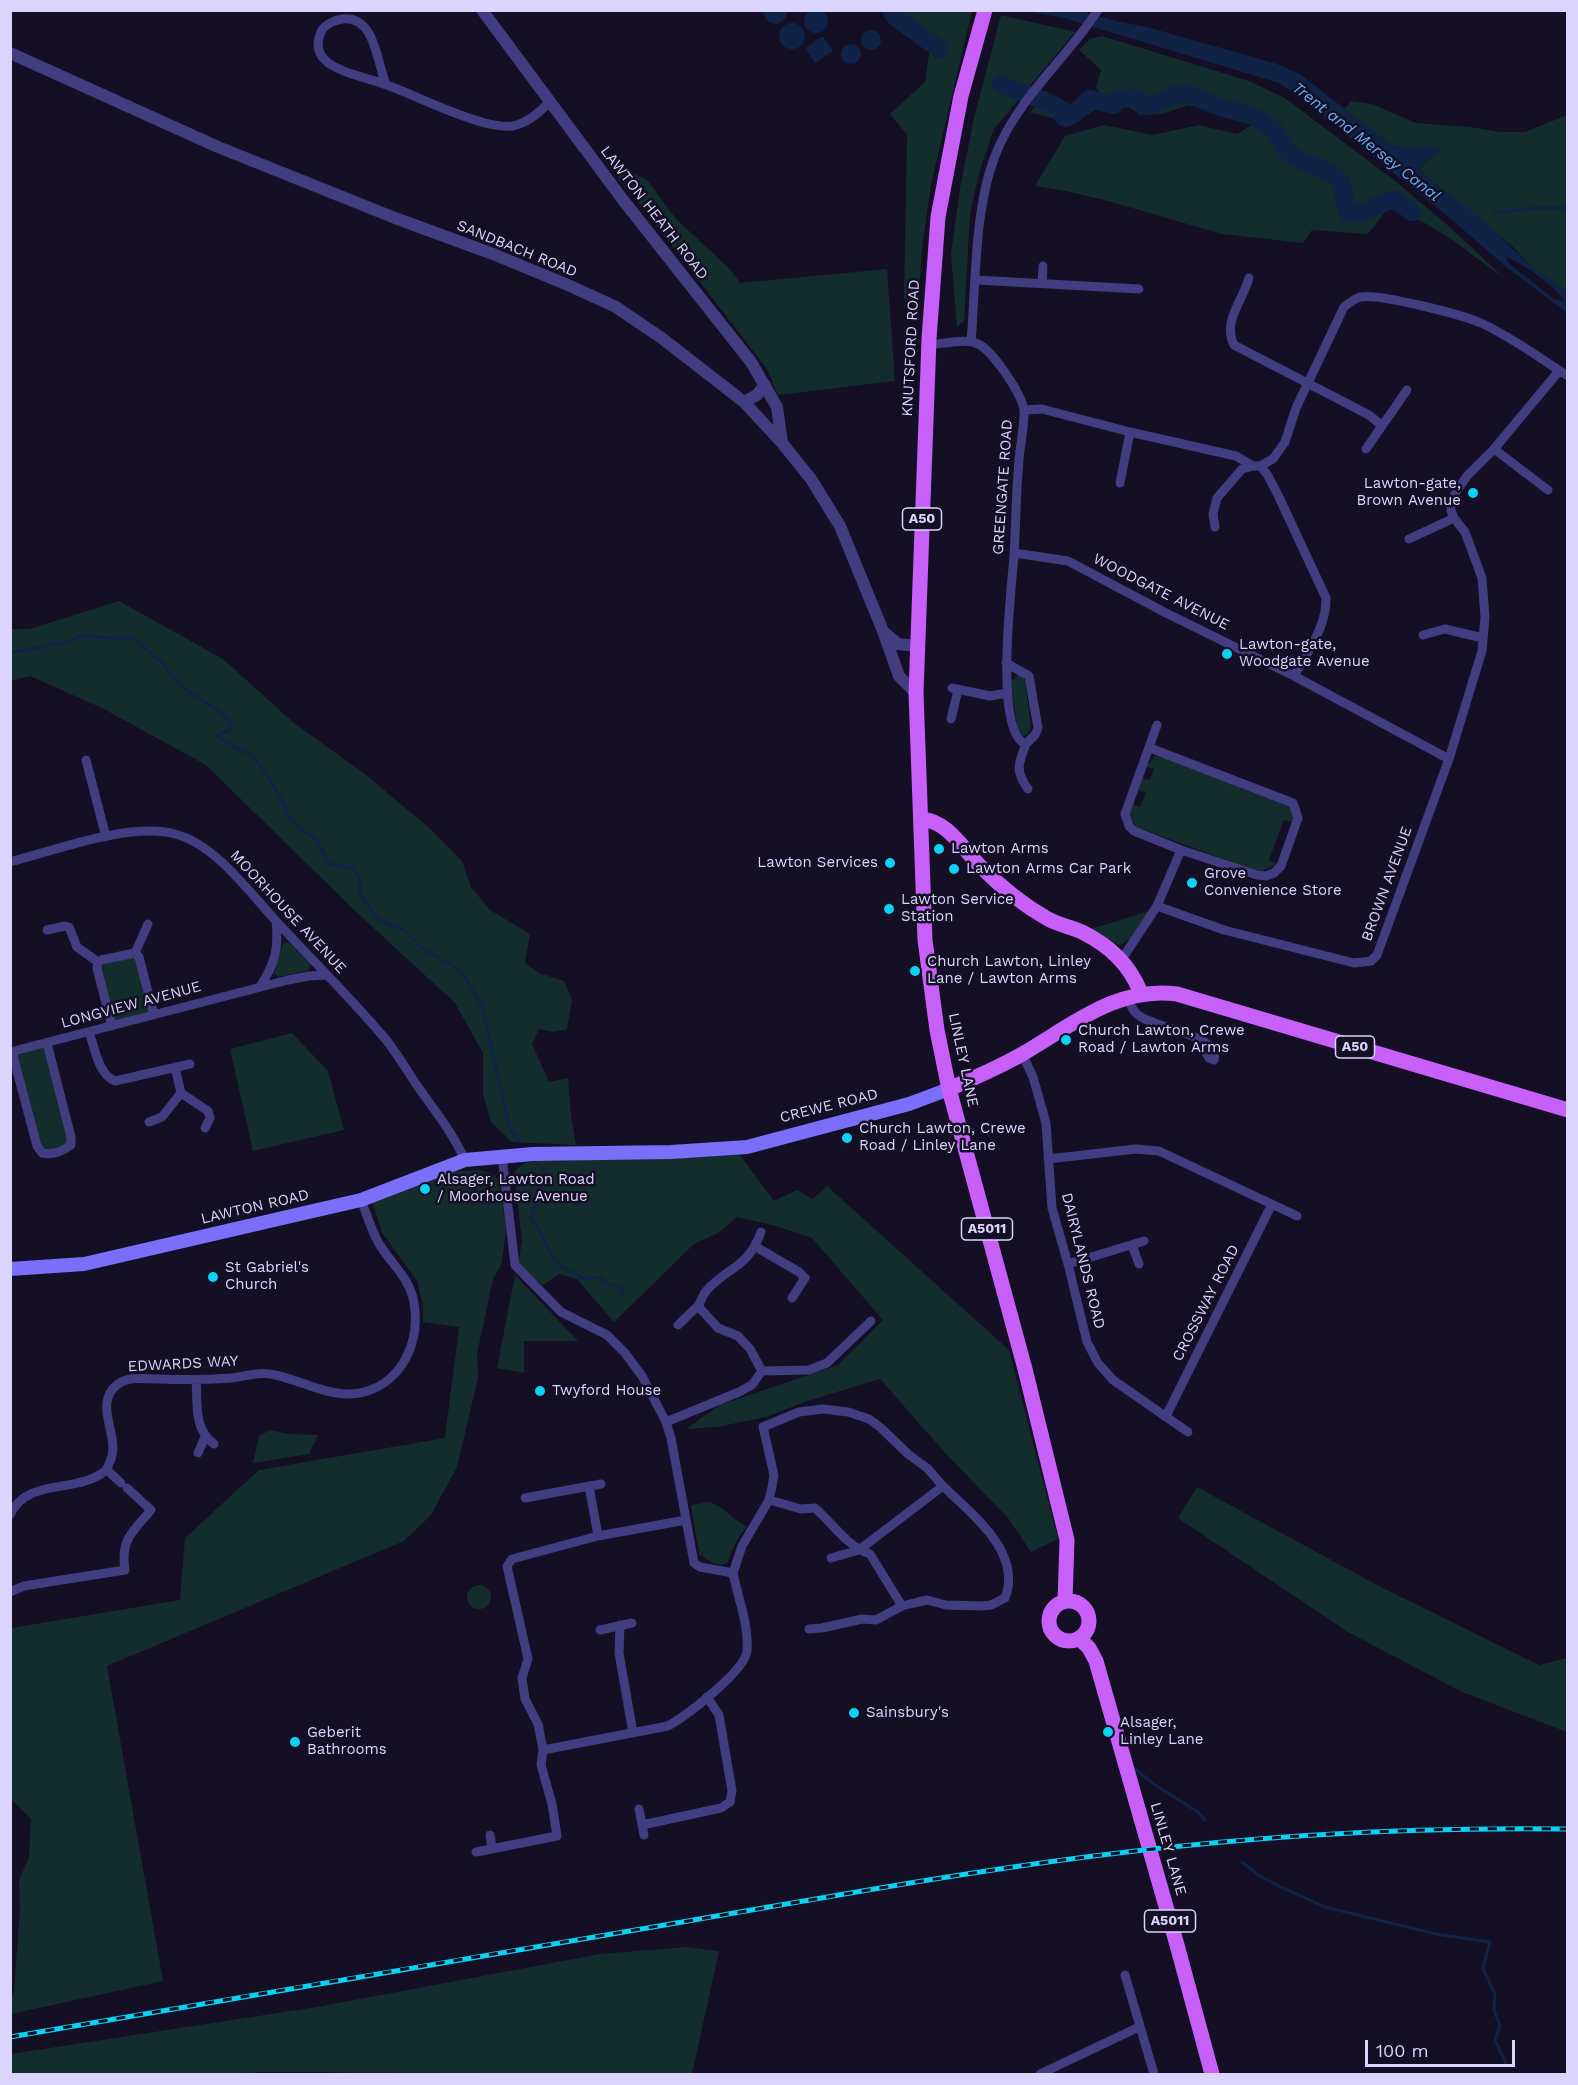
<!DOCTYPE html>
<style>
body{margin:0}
#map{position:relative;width:1578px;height:2085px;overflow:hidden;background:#140f24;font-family:"Work Sans",sans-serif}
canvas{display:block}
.frame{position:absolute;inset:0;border:12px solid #dbd4fd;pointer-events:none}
.scale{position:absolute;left:1365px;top:2040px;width:150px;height:27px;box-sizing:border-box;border:3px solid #dbd4fd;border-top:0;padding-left:8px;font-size:18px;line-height:21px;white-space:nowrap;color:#dbd4fd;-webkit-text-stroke:4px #140f24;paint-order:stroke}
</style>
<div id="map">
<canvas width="1578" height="2085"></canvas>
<div class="frame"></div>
<div class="scale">100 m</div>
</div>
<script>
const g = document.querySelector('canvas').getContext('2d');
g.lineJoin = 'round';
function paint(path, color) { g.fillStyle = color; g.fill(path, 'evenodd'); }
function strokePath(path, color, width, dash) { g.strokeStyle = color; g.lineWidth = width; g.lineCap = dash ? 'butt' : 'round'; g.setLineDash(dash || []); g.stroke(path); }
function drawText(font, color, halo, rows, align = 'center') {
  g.font = font + ' "Work Sans",sans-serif'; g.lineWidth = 5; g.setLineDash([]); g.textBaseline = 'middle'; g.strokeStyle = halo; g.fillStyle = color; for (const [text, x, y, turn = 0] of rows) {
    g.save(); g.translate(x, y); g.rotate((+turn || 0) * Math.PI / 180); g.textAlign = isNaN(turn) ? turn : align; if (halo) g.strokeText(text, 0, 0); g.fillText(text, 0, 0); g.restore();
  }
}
paint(new Path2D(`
 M884,11H972L931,184L922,248L918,306L904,298L907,135L890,114L925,82L930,47Z
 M1001,15L1075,32L994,129L979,173L970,214L964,321L957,327L951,254L960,188L974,118Z
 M1102,36L1249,81L1285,98L1395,181L1452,229L1505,279L1454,241L1392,203L1368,234L1312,230L1303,243L1222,234L1108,201L1066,191L1035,186L1065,136L1104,125L1153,135L1199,125L1237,134L1251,125L1224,114L1188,105L1162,114L1141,115L1129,107L1102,110L1097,108C1068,129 1061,118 1030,113L1040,97L1068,107L1079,106L1084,101L1101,96L1096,87L1101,70L1079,50L1090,39Z
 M1351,101L1372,104L1416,123L1469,127L1501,132H1525L1567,115V291L1532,267L1512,246L1422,173L1420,169C1425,160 1435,156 1441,147H1401L1391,145L1344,109Z
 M612,168L632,173L647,180L676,219L730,269L740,283L887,269L895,381L778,395L767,369Z
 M119,601L223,659L294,723L366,775L428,827L462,861L471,887L490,910L530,934L525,963L539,973L564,981L572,1000L567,1029L553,1032L539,1029L532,1044L549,1082L568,1078L571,1116L576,1145L512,1142L500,1131L491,1122L483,1094V1053L455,1003L352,908L206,765L102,708L30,676L11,681V629H30Z
 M1018,675L1022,676L1025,681L1031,726L1029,732L1024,736L1021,734L1017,726L1011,687V681Z
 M1155,756H1163L1285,801L1294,812L1292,822L1284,820L1269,860L1277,864L1262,871L1251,869L1136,827L1129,813L1132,804L1140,807L1146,793L1137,789L1142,778L1150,780L1154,769L1146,767Z
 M1149,911L1131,938L1121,945L1114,943L1091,929Z
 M289,942L310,964L309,970L278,977L274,973L283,943Z
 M131,956L136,959L150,1011L114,1021L101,964Z
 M292,1033L328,1071L344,1130L253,1151L230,1049Z
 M45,1047L68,1137V1144L63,1148L44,1150L40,1145L16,1055Z
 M739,1154L774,1201L797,1190L813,1199L827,1186L1009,1350L1058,1539L1031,1552L1008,1518L947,1455L880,1379L807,1401L766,1417L717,1427L686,1429L720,1405L838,1365L883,1320L812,1238L776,1226L737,1217L718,1233L694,1244L614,1322L577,1279L559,1274L543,1285L518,1266L522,1240L514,1173C522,1159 538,1161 553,1161Z
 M480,1170L493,1174L499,1181L506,1230L502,1263L493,1279L477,1354L478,1378L457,1467L431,1515L404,1541L107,1666L163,1981L11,2014V2000L14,1992L20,1908L19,1880L29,1857L31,1819L11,1799V1628L180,1600L185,1538L259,1470L445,1438L459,1327L423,1322V1304L417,1281L383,1234L372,1203L456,1171Z
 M515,1275L578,1341H524V1373L497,1368Z
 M270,1430L288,1434L318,1435L309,1454L253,1463L259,1436Z
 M1197,1487L1377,1585L1539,1665L1567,1658V1732L1462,1692L1348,1632L1178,1518Z
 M709,1502C723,1505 733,1521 747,1526L736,1542L727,1563L721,1565L712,1563L699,1554L691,1505Z
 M467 1597a12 12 0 1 1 24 0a12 12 0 1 1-24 0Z
 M686,1947L719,1951L692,2074L265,2072L212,2074H11V2054L317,2007L600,1954Z`), '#132d2d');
paint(new Path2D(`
 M804 21a12 12 0 1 1 24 0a12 12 0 1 1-24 0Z
 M762,11H788C787,18 783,22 776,24L767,21Z
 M1028,11H1082L1115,21L1147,27L1277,64L1300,74L1391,145L1401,147H1441C1437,157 1425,159 1420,169L1422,173L1486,223L1532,267L1567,291V313L1505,266L1450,218L1297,95L1279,83L1064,18ZM1506,257C1524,264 1554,285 1564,301L1554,299L1508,263Z
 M779 36a13 13 0 1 1 26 0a13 13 0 1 1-26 0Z
 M861 40a10 10 0 1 1 20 0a10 10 0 1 1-20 0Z
 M823,36L833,51L815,63L805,48Z
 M841 54a10 10 0 1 1 20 0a10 10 0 1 1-20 0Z`), '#102347');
strokePath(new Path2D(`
 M1494,213L1534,208H1568
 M10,653L66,642L81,636L135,639L162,663L185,689L223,714L230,721L231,730L215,735C223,740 242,753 251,754L267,775L283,802L289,818L318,842L329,864L353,868L359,877L360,894L379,920L404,930L425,951L454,966L467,980L483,1009L510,1130L521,1142
 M541,1167L545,1174L531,1218C542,1231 546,1248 556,1261C564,1271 575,1272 585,1279L599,1277L608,1284L622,1288V1295
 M1134,1768L1155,1785L1198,1812L1205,1820
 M1242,1862L1258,1875L1281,1887L1325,1907L1436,1934L1490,1942L1483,1968L1495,1995L1494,2010L1500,2026L1495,2040L1507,2066`), '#102347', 3);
strokePath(new Path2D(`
 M891,10L895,17L939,49
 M1001,84C1022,95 1046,98 1064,111L1062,115L1065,118L1073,115L1089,99L1114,105L1118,99L1136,98C1139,100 1143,105 1146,106C1155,108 1170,92 1185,94C1198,96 1208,103 1220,107C1239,113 1259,114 1274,130C1281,138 1284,150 1293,156C1304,164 1334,170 1341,182C1346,191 1341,203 1349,213C1363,217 1380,200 1396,200L1412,212`), '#102347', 18);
strokePath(new Path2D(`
 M386,84C377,64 375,14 342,19C335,20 326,24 322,30C317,39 316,51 324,59C337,73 369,78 387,85C419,97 451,114 485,123C493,125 503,127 512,126C528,123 538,113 550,102
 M1249,278C1243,300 1222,322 1234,345L1369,415L1381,425
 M976,280L1139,289
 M1042,283L1043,266
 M971,342C976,284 974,210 995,156C1001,140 1014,118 1024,104C1047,72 1076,44 1098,10
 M928,345C943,344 964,338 978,344C992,350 1022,394 1024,410C1025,422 1020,446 1019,460C1016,491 1016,523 1014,555C1012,586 993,733 1026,744L1035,735L1038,728L1029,676L1006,663
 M1024,410L1042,409L1130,432L1236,456L1253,466H1260L1267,474L1278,495L1326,598C1327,626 1307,653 1294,676
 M1366,449L1407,390
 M1494,449L1548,490
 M1260,466L1273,459L1285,442L1296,408L1344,307C1349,303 1354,299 1360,297C1378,293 1463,315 1481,323C1512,337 1539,358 1568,376
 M1120,483L1130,432
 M1215,527L1213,514L1217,498L1242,469L1253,466
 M1409,539L1454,518
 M1014,553L1068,561L1166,613L1294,676L1449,759
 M1423,635L1445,629L1483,638
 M952,688L990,696L1007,693
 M951,719L958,690
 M1026,744C1018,764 1015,771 1028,789
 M1150,748L1293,803L1298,818L1281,866L1274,873L1266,876L1257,875L1181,850L1134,831L1129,826L1125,814L1157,725
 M86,760L106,837
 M10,862C56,850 130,822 175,834C215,844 249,892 277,922C312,960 349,996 382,1035C397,1052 408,1073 421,1091C437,1113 454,1136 465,1160
 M1157,906L1224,930L1354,963L1371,961L1377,955L1449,759L1482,651L1485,617L1482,578L1465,532L1454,518L1451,511V502L1457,490L1468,475L1494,449L1559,371
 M47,930L65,926L69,927L77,947L98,962
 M135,953L148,924
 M1122,959L1157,906L1181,850
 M260,987C275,963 279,950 276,921
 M1128,996C1129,1001 1132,1009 1136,1013C1150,1029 1221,1033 1214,1060L1209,1058L1198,1038
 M112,1026L97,968L98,962L101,960L135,953L139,957L154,1015
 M89,1032C95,1048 98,1074 115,1081L190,1064
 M10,1052L288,980L309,976L327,975
 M12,1052L37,1146L42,1153C52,1155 62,1152 71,1145V1137L47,1043
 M1022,1054L1033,1077L1046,1123L1052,1208L1068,1264L1087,1342L1098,1363L1113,1380L1188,1432
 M175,1067L181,1093L208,1111L210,1118L205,1128
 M149,1122L162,1117L181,1093
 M502,1156L515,1265L561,1312L607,1335L625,1353L642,1376L666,1422L671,1438L694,1563L700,1567L733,1573C738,1598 749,1625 747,1651C745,1671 686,1716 668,1726L543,1750
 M1048,1159L1136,1149L1159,1151L1297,1216
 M1132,1245L1139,1264
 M756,1247L799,1272L805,1278L792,1298
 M1068,1264L1144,1241
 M678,1325L698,1306
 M762,1371L809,1370L827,1363L871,1321
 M196,1380C198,1405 193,1428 214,1444
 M1166,1416L1272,1204
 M666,1422L739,1392L752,1385L762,1371L750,1349L738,1336L718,1328L698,1306C701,1301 703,1294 707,1290C729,1266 748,1268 761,1232
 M198,1453L205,1437
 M107,1470L121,1483
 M589,1486L598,1536
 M525,1498L601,1484
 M769,1500L801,1509L815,1508C833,1524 848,1547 870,1554L902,1606
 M10,1515C27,1477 77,1494 105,1471C108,1468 109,1464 111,1459C120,1435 92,1403 118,1384C129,1376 146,1379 158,1379C183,1380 206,1380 231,1378C246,1376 260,1371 275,1375C299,1380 322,1393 345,1394C395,1395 422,1348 414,1303C410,1276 387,1261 376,1238C370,1226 366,1212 361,1200
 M733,1573L742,1546L769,1500L772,1487L774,1475L763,1427L799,1412L823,1409L848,1412L869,1419L881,1428L908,1454L927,1468L943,1486
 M10,1592L24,1586L125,1570C120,1539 133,1532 151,1510L127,1488
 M620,1625L619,1653L633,1733
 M809,1629L822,1628L862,1619L876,1620L902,1606L918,1602L927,1600L946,1605L981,1606L991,1605L1005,1598C1023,1552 971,1514 943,1486L859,1550L831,1558
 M600,1630L632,1623
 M639,1809L644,1835
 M642,1825L721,1808L730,1802L732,1791L719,1715L707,1697
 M490,1835L492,1848
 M476,1852L557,1836L552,1804L541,1765L543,1750L538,1724L525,1699L522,1678L528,1659L507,1566L512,1559L598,1536L686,1520
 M1125,1975L1154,2074
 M1040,2074L1139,2027`), '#423c81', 9);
strokePath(new Path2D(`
 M482,10L623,200L751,362L777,407L782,443
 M10,53L218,147L395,218L493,254L568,285L616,307L663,339L744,402L782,443L811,479L840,526L883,631L899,676L916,693
 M744,402L757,395L765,385
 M884,632L898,644L918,646`), '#423c81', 12);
strokePath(new Path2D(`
 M10,1269L84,1264L313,1211L361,1200L465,1160L533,1154L671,1152L747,1147L909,1104L949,1089`), '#796ff9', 14);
strokePath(new Path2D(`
 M985,10L961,96L938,217L929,339L916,693L925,940L937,1030L949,1089L1025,1369L1067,1540L1065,1601
 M921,819C948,821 962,848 980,866C1000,886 1023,905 1048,919C1059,925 1071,927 1082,932C1110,946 1129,964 1141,993
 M949,1089C974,1078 1000,1067 1024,1053C1072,1025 1118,986 1177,994L1568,1110
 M1049 1621a20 20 0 1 1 40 0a20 20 0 1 1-40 0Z
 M1079,1638L1089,1648L1096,1661L1177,1945L1212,2074`), '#c660f8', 15);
const rail = new Path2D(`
 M10,2037C236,1998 462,1959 688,1921C829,1897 969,1871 1110,1854C1262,1835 1415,1827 1568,1829`);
strokePath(rail, '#0bd1f3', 5);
strokePath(rail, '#140f24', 3, [9]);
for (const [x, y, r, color] of [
 [1473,493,6,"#0bd1f3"],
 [1227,654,6,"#0bd1f3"],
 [939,849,6,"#0bd1f3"],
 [890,863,6,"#0bd1f3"],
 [954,869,6,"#0bd1f3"],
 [1192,883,6,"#0bd1f3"],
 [889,909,6,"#0bd1f3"],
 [915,971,6,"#0bd1f3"],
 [1066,1040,6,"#0bd1f3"],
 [847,1138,6,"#0bd1f3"],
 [425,1189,6,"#0bd1f3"],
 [213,1277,6,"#0bd1f3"],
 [540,1391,6,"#0bd1f3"],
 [854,1713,6,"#0bd1f3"],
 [1108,1732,6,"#0bd1f3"],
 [295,1742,6,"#0bd1f3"]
]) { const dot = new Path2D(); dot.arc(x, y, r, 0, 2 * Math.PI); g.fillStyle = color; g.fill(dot); strokePath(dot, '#140f24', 2); }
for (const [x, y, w] of [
 [922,519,39],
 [1355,1047,39],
 [987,1229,51],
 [1170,1921,51]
]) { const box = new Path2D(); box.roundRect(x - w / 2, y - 11, w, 22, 4.5); g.fillStyle = '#140f24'; g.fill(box); strokePath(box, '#dbd4fd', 1.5); }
drawText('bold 14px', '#dbd4fd', null, [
 ["A50",922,519],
 ["A50",1355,1047],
 ["A5011",987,1229],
 ["A5011",1170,1921]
]);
drawText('15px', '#dbd4fd', '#140f24', [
 ["LAWTON HEATH ROAD",654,213,52],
 ["SANDBACH ROAD",517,249,22],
 ["KNUTSFORD ROAD",911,348,-87],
 ["GREENGATE ROAD",1003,487,-86],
 ["WOODGATE AVENUE",1161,592,27],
 ["BROWN AVENUE",1387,884,-70],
 ["MOORHOUSE AVENUE",288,912,47],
 ["LONGVIEW AVENUE",131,1005,-15],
 ["LINLEY LANE",963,1060,78],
 ["CREWE ROAD",829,1106,-14],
 ["LAWTON ROAD",255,1207,-13],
 ["DAIRYLANDS ROAD",1083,1261,76],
 ["CROSSWAY ROAD",1206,1303,-63],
 ["EDWARDS WAY",183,1364,-3],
 ["LINLEY LANE",1168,1849,74]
]);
drawText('15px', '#dbd4fd', '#140f24', [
 ["Lawton-gate,",1461,484,"right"],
 ["Brown Avenue",1461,501,"right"],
 ["Lawton-gate,",1239,645],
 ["Woodgate Avenue",1239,662],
 ["Lawton Arms",951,849],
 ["Lawton Services",878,863,"right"],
 ["Lawton Arms Car Park",966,869],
 ["Grove",1204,874],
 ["Convenience Store",1204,891],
 ["Lawton Service",901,900],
 ["Station",901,917],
 ["Church Lawton, Linley",927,962],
 ["Lane / Lawton Arms",927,979],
 ["Church Lawton, Crewe",1078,1031],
 ["Road / Lawton Arms",1078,1048],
 ["Church Lawton, Crewe",859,1129],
 ["Road / Linley Lane",859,1146],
 ["Alsager, Lawton Road",437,1180],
 ["/ Moorhouse Avenue",437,1197],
 ["St Gabriel's",225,1268],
 ["Church",225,1285],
 ["Twyford House",552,1391],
 ["Sainsbury's",866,1713],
 ["Alsager,",1120,1723],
 ["Linley Lane",1120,1740],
 ["Geberit",307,1733],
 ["Bathrooms",307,1750]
], 'left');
drawText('italic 16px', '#67aef8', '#140f24', [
 ["Trent and Mersey Canal",1366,142,38]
]);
</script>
